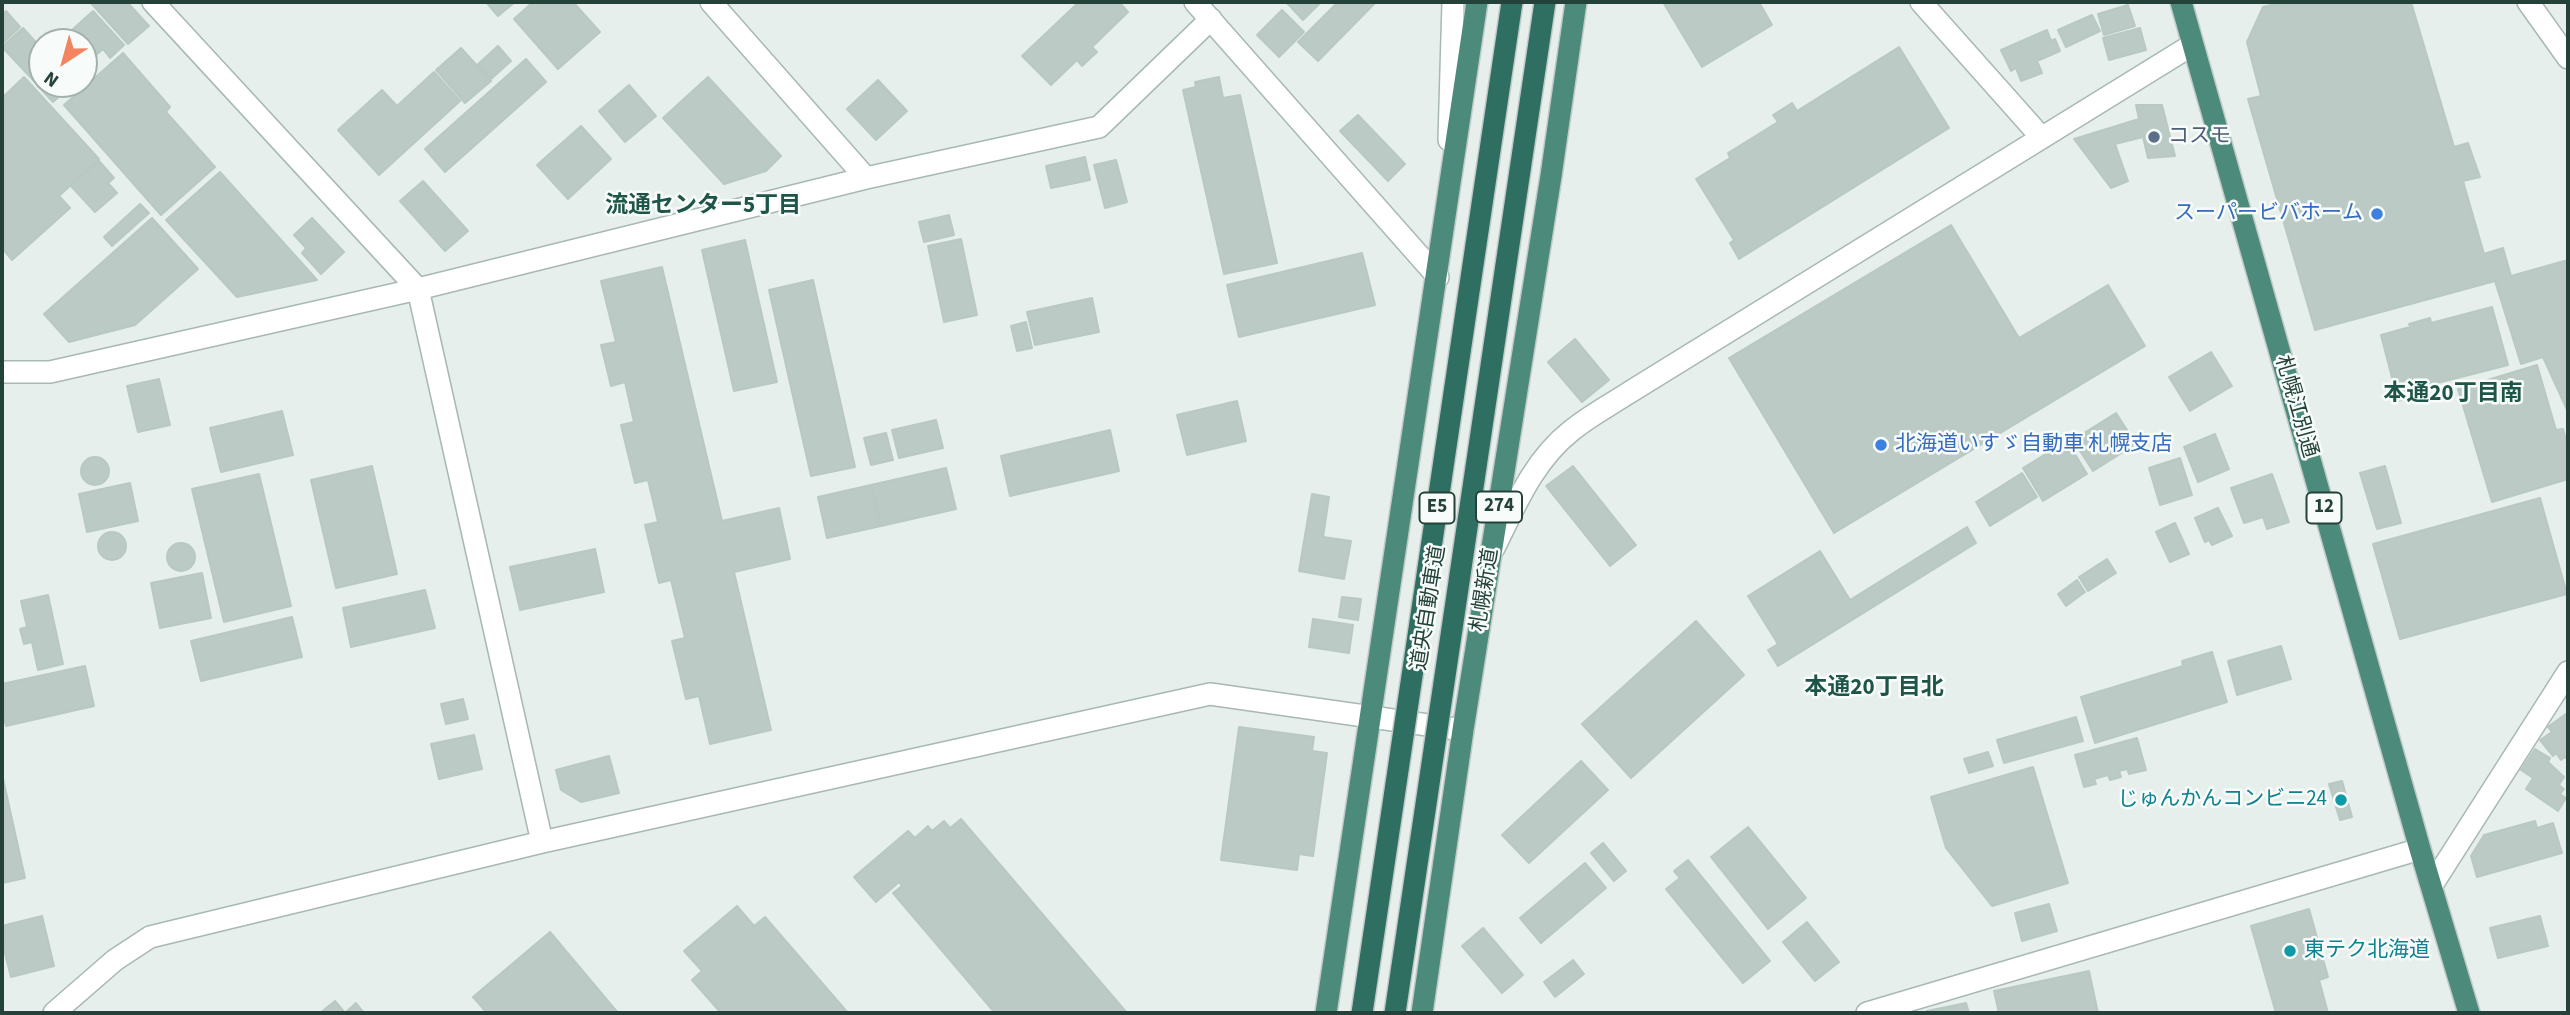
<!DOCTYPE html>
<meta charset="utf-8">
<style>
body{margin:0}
#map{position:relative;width:2570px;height:1015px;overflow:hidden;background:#e6efeb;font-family:"Source Sans 3",sans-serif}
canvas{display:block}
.frame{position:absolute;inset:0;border:4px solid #24423a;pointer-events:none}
.north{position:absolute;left:28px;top:28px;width:70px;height:70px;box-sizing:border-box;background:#f7fbf9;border:2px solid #a3b1ad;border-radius:50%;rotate:216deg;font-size:19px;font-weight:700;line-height:28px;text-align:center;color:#24423a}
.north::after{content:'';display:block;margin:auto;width:24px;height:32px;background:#f4845f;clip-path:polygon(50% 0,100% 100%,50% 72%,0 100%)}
</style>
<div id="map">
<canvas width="2570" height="1015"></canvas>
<div class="frame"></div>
<div class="north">N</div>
</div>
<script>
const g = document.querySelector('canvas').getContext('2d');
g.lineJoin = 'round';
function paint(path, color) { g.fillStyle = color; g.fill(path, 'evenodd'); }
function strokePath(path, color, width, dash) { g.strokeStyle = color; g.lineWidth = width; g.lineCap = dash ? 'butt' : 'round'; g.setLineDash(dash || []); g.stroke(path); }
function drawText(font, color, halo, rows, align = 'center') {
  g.font = font + ' "Source Sans 3","Noto Sans JP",sans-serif'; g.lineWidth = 5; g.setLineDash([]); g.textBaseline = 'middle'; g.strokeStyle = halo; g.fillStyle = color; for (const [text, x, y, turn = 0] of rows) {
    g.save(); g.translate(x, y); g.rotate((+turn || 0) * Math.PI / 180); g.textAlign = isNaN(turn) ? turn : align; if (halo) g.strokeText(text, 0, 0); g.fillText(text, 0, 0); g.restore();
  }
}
const building = new Path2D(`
 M90,2H127L149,26L128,44Z
 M486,2H515L498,16Z
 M533,2H573L600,32L558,69L514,19Z
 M1079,2H1119L1128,12L1092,47L1097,52L1082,66L1077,60L1051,85L1022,56Z
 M1286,2H1321L1303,20Z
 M1338,2H1376L1318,61L1298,42Z
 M1663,2H1759L1772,25L1702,67Z
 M2283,2H2411L2454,147L2468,143L2480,177L2463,181L2484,254L2503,248L2511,276L2568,260V412L2543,357L2521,364L2495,281L2315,330L2248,99L2261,96L2247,42L2263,7Z
 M2128,5L2135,26L2104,35L2098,14Z
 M1282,10L1304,32L1279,57L1257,35Z
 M6,11L20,27L2,44V15Z
 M93,11L124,45L110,58L103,49L95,56L72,30Z
 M2092,15L2100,31L2066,47L2058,30Z
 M23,28L42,49V76L35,82L2,47Z
 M2140,28L2146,50L2109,60L2103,38Z
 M2047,30L2051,41L2055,39L2060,51L2037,61L2042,73L2021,81L2016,68L2011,71L2001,50Z
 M498,46L511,61L491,79L477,65Z
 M1899,47L1949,128L1739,259L1730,243L1734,240L1696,179L1730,158L1728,153L1778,122L1773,115L1792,103L1797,111Z
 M461,48L491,81L465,103L436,70Z
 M123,53L170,107L166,112L215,167L161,215L64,105Z
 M526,59L546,82L445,172L425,149Z
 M434,72L460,101L379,175L338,130L382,90L397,106Z
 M24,77L99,159L59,196L70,208L12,260L2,248V98Z
 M708,77L781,156L766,171L724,184L663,118Z
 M1219,77L1223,98L1240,95L1277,263L1224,274L1183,90L1196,87L1195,82Z
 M878,80L907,111L876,140L847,109Z
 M42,82V84H73L53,102L38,86Z
 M629,85L656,116L625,142L599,111Z
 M2136,105H2162L2175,156L2148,158L2143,137L2115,144L2128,181L2111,188L2074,139L2139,119Z
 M1358,115L1405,164L1388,181L1340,131Z
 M581,126L611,159L568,199L537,165Z
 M1085,157L1090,180L1051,188L1046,166Z
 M1116,160L1127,202L1105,208L1094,165Z
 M99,161L114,178L108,183L117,193L95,212L71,186Z
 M220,172L317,280L237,297L166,220Z
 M423,181L468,231L445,251L400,201Z
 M140,204L149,213L112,246L104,237Z
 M949,215L954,235L924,242L919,222Z
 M152,218L198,269L135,325L69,342L44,314Z
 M312,218L344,252L321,274L302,253L306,248L294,235Z
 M1951,225L2019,338L2108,285L2145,346L1834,533L1729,358Z
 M961,239L977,315L944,322L928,246Z
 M745,240L777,382L734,391L702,250Z
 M1362,253L1375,305L1239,337L1227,285Z
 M662,267L722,521L779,508L790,559L734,572L771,730L710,744L699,696L686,699L672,641L685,638L671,580L659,583L645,525L658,522L648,480L635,483L621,425L634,422L625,382L611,386L601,345L616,342L601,281Z
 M813,280L855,467L811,476L769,290Z
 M1092,298L1099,332L1035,345L1027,312Z
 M2492,307L2508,365L2414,389L2416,396L2398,401L2381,335L2410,327L2409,324L2430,318L2431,323Z
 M1026,322L1032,348L1017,351L1011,326Z
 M1575,339L1609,380L1582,402L1548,362Z
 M2211,352L2232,386L2190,411L2169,377Z
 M2537,365L2556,430L2563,429L2568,447V479L2492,502L2458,389Z
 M159,379L170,425L138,432L127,386Z
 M1237,401L1246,441L1187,455L1177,415Z
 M282,411L293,455L221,472L210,428Z
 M2116,413L2136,444L2093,471L2073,440Z
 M936,420L943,448L899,458L892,430Z
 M1110,430L1119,471L1010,496L1001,456Z
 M886,433L893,460L871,465L864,438Z
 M2215,434L2229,469L2198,482L2184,447Z
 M2067,441L2087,474L2043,501L2023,468Z
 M81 471a14 14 0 1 1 28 0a14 14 0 1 1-28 0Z
 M2180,458L2192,495L2160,505L2149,468Z
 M372,466L397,574L336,588L311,480Z
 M1573,466L1636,545L1610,566L1546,486Z
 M2385,466L2401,523L2377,529L2360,473Z
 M946,468L956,509L881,526L871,485Z
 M2022,473L2037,497L1990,526L1976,502Z
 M259,474L291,606L224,622L192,489Z
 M2272,474L2289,522L2267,529L2263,517L2244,523L2231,488Z
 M130,483L138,521L87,532L79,494Z
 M871,485L881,526L827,538L818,497Z
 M1312,494L1329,497L1323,537L1351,541L1344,579L1299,571Z
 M2540,498L2567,594L2400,639L2373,544Z
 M2218,508L2232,536L2212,545L2209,540L2205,542L2195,518Z
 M2175,523L2189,554L2170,562L2156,532Z
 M1967,527L1976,543L1778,666L1768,650L1778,644L1748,596L1820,551L1850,600Z
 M98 546a14 14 0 1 1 28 0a14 14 0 1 1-28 0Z
 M167 557a14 14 0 1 1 28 0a14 14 0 1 1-28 0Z
 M595,549L604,592L520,610L510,567Z
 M2107,559L2116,573L2088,591L2079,577Z
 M202,573L211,618L160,628L151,583Z
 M2077,580L2085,592L2066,606L2058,594Z
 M425,590L435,628L351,647L343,608Z
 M48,595L63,664L38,670L32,642L24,644L20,629L27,627L21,601Z
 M1342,597L1361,599L1358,620L1339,617Z
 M292,617L302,657L201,681L191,641Z
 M1313,619L1353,625L1349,653L1309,647Z
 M1696,621L1744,675L1631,778L1582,724Z
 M2281,646L2291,679L2237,695L2228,661Z
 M2212,652L2227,702L2095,743L2081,697L2183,666L2182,661Z
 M85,666L94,706L6,726L2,709V684Z
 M463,699L468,719L446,724L441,704Z
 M2567,713L2568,714V760L2565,757L2561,760L2556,753L2553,756L2540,740L2552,732L2548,727Z
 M2076,717L2083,741L2004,763L1997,740Z
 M1239,727L1314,737L1312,751L1327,753L1313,856L1299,854L1297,870L1221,860Z
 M474,735L482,769L439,779L431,744Z
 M2137,738L2146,770L2129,774L2127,769L2119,771L2121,777L2110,780L2108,775L2094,779L2096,784L2084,787L2075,755Z
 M2535,749L2550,758L2548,762L2564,777L2559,785L2564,789L2560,794L2566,798L2558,811L2526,789L2533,778L2521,770Z
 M1988,752L1993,766L1969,773L1964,759Z
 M609,756L619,793L581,802L561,790L556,770Z
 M1581,761L1608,790L1529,863L1502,835Z
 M2033,767L2068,883L1992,906L1946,848L1931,797Z
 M2,774L25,878L2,883Z
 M2342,781L2352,817L2340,820L2329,784Z
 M961,819L1127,1013H995L893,893L902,886L899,882L876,902L854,877L908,831L915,838L928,826L932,831L944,821L950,828Z
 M2535,821L2537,828L2553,823L2562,853L2477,877L2471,856L2484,835Z
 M1748,827L1806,898L1768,929L1711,857Z
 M1603,843L1626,871L1614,881L1591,853Z
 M1688,860L1770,961L1743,983L1666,889L1680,878L1674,871Z
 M1585,863L1606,888L1541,943L1520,918Z
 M2049,904L2057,931L2022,941L2015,913Z
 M737,906L754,926L765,917L848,1013H721L692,980L702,971L684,951Z
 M2309,909L2328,977L2319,980L2328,1013H2276L2251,926Z
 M42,916L54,966L11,977L2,942V926Z
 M2540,916L2548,946L2498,958L2490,928Z
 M1807,922L1839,962L1815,981L1783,942Z
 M1483,928L1523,975L1502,993L1462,946Z
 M550,932L618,1013H487L473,997Z
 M1573,960L1584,974L1555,997L1544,982Z
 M2089,971L2098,1013H1999L1994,991Z
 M335,1001L345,1013L356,1003L364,1013H320Z
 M1966,1003L1969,1013H1928L1927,1011Z`);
paint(building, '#bbcac4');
strokePath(building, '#b8c9c2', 2);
const minor = new Path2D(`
 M153,2L418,289L542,842
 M711,2L866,178
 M1195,2L1438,277
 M1921,2L2042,138
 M2528,2L2568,58
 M2,372H50L418,289L866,178L1099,127L1211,19
 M1494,548C1515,506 1533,461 1571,431C1589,416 1610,405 1630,392L2192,45
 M2432,885L2568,672
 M54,1013L115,960L150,937L542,842L1210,694L1463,730
 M1867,1013L2420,849`);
const tertiary = new Path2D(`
 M1449,140L1453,2`);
const trunk = new Path2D(`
 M2181,2L2420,849L2469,1013
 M1326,1013L1477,2
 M1422,1013L1463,730L1551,176L1576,2`);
strokePath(minor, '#a8b8b2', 24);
strokePath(tertiary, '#a8b8b2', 24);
strokePath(trunk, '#c2cac8', 24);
strokePath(minor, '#fff', 21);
strokePath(tertiary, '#fff', 21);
strokePath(trunk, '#4c8a7c', 21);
const motorwayBridge = new Path2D(`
 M1362,1013L1512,2
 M1395,1013L1545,2`);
strokePath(motorwayBridge, '#c2cac8', 24, []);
strokePath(motorwayBridge, '#2f6f62', 21);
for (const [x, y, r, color] of [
 [2154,137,7,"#5c6f8a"],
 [2377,214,7,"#3f7fe0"],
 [1881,445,7,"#3f7fe0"],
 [2341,800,7,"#0f9aa8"],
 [2290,951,7,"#0f9aa8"]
]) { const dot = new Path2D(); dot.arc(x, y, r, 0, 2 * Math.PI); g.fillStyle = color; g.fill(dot); strokePath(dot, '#f7fbf9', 2.5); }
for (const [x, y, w] of [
 [1499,507,46],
 [1437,508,35],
 [2324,508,35]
]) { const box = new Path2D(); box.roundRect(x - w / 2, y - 15.5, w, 31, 5); g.fillStyle = '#f7fbf9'; g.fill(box); strokePath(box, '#24423a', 2); }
drawText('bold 19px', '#24423a', null, [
 ["274",1499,507],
 ["E5",1437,508],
 ["12",2324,508]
]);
drawText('21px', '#4e5e75', '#f7fbf9', [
 ["コスモ",2168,137]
], 'left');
drawText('21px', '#366cbe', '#f7fbf9', [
 ["スーパービバホーム",2363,214],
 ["北海道いすゞ自動車 札幌支店",1895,445,"left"]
], 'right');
drawText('21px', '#24423a', '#f7fbf9', [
 ["札幌江別通",2295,407,74],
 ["札幌新道",1486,590,-81],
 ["道央自動車道",1430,608,-81]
]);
drawText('21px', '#0d838f', '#f7fbf9', [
 ["じゅんかんコンビニ24",2327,800],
 ["東テク北海道",2304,951,"left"]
], 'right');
drawText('bold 23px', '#1f5548', '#f7fbf9', [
 ["流通センター5丁目",703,207],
 ["本通20丁目南",2453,395],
 ["本通20丁目北",1874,689]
]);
</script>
